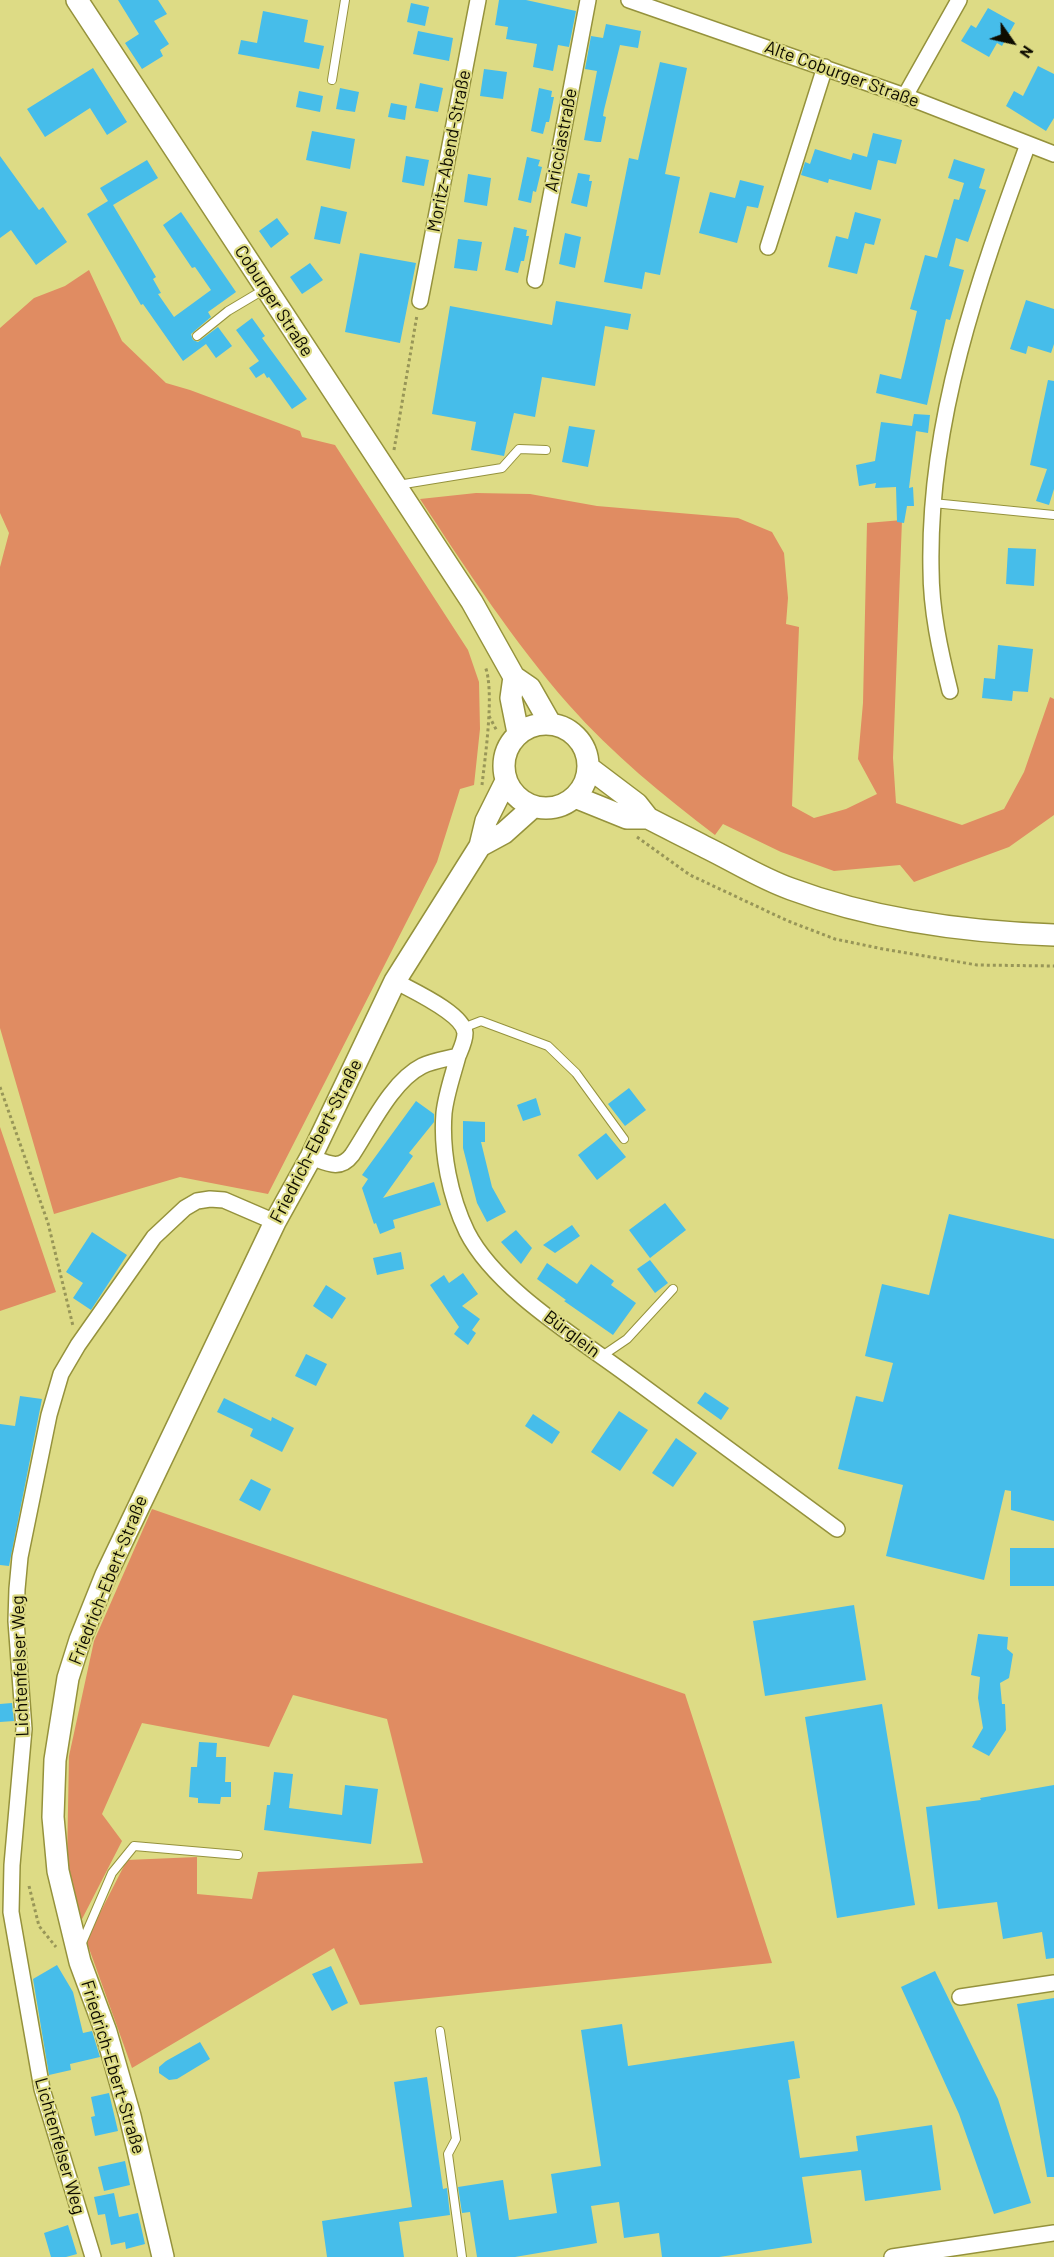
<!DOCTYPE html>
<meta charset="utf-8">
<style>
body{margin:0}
#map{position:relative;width:1054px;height:2257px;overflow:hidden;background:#dddb85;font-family:Barlow,sans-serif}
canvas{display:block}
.north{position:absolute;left:982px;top:12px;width:60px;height:60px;-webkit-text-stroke:4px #dddb85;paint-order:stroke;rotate:124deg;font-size:16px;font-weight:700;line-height:24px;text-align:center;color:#0e0c00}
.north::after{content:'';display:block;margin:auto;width:21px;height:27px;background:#0e0c00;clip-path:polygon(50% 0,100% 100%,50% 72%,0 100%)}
</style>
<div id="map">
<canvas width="1054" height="2257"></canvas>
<div class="north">N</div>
</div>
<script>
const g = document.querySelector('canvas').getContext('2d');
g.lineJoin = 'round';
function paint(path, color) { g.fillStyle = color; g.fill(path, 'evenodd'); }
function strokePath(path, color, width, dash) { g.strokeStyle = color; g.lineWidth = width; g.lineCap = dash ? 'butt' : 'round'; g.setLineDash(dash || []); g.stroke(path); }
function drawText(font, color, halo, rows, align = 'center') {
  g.font = font + ' Barlow,sans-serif'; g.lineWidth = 4.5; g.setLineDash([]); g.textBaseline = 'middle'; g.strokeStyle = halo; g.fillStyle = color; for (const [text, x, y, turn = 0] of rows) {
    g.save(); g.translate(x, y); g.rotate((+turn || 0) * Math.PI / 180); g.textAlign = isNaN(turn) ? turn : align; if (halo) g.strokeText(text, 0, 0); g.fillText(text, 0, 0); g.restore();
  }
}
paint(new Path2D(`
 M89,270L122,341L166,383L190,390L300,431L302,437L335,445L468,650L479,682L480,729L474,785L460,789L437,862L268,1194L180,1177L54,1214L0,1028V567L9,533L0,513V328L34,298L65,286Z
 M476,493L530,494L597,506L738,518L772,532L784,553L788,598L786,624L799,627L792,806L814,818L846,809L877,794L858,759L863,703L867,523L902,520L893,758L896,803L962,825L1004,809L1024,772L1050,697L1054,699V815L1009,847L914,882L900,865L834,871L781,852L723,824L715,835C663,795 612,754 569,705C513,641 467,570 420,499Z
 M0,1127L56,1292L0,1311Z
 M152,1509L685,1694L772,1963L360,2005L334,1948L132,2068L86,1940L127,1860L197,1857V1894L252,1899L258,1872L423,1863L387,1719L293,1695L269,1747L142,1723L102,1814L122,1841L81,1921L67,1861L69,1756L94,1641Z`), '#e08c62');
paint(new Path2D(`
 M118,0H158L167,14L154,21L169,44L160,50L163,56L142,69L125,43L139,34Z
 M499,0H526L576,11L569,47L558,45L553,71L533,67L537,44L506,39L508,27L495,25Z
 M411,3L429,7L425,26L407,22Z
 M988,8L1015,23L1002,46L997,43L989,57L961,41L971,25L976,28Z
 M263,11L308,20L304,42L324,46L319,69L238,54L241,40L257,43Z
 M606,24L641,31L638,48L620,45L604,110L603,116L606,117L601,142H597L584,140L597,71L585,69L591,36L603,38Z
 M418,31L453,38L449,61L413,54Z
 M660,62L687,68L665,174L680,177L660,275L645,272L642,289L604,282L629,158L638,160Z
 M1038,66L1054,74V118L1046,131L1006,106L1014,91L1023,96Z
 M93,68L127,122L107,135L90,108L45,137L27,109Z
 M484,69L507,72L503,99L480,96Z
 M420,83L443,88L438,112L415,108Z
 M340,88L359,92L355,112L336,109Z
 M539,88L552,91L551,97H554L549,122H546L543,134L531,131Z
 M299,91L323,96L320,112L296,107Z
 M391,103L407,106L405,120L388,117Z
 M312,131L355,139L350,169L306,160Z
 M873,133L902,140L896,164L878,160L871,190L829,179L828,183L801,175L805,162L810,164L815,149L851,160L853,153L867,157Z
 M0,156L39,210L43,207L67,242L36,265L11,230L0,238Z
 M406,156L429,160L424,186L402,182Z
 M527,157L540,160L538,166L542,167L536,192L533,191L531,203L518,200Z
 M954,159L985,169L979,188L986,190L968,242L956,238L949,266L964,270L950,320L946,319L927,405L876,393L880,374L901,379L917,311L910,309L925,255L937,258L954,199L959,200L964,183L948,178Z
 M147,160L158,178L113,205L156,277L153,279L161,293L158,294L174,317L211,290L195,267L192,268L163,225L181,212L236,292L208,312L211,317L191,334L193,340L198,342L218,327L232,346L216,358L206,344L183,361L143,304L141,305L87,214L108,201L100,188Z
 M578,173L590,175L589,181H592L587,207L571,203Z
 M468,174L491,178L487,206L464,202Z
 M740,180L764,186L758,208L747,206L737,243L699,233L710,192L735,198Z
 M321,206L347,212L340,244L314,239Z
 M855,212L881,219L874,245L865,243L857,274L828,267L836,236L848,239Z
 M277,218L289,234L271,248L259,231Z
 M514,227L527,230L526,236H529L524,261H521L518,273L505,270Z
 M565,233L581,237L575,268L559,264Z
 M458,239L482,242L477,271L454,268Z
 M360,253L416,263L400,343L345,332Z
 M310,263L323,280L302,294L290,277Z
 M1026,300L1054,309V344L1051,353L1028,346L1026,354L1010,349Z
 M556,301L631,314L628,330L605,326L595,386L542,377L535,417L514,413L504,456L471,450L476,422L432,414L450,306L552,325Z
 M252,318L265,336L262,338L307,399L292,409L269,377L267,378L264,373L256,378L249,368L259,361L236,330Z
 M1048,380L1054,381V489L1049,505L1036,501L1047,469L1030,465Z
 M914,414L930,415L928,433L916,431L909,488L913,487L914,506H907L904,523L897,522L896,487L875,488L876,483L859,486L856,465L875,461L881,422L912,426Z
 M569,426L595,430L588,467L562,462Z
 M1008,548L1036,549L1034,586L1006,584Z
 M998,645L1033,649L1028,692L1013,691L1012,701L982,698L984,678L995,679Z
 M629,1088L646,1110L625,1126L608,1104Z
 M536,1098L541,1115L523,1121L517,1105Z
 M416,1101L434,1114V1122L409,1153L413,1156L383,1198L434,1182L441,1205L393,1220L395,1228L380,1234L376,1223L374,1224L362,1188L368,1179L362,1175Z
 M463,1121L485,1122V1142H481L492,1187L506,1212L487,1222L477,1203L463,1148Z
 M606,1133L626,1157L597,1180L578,1155Z
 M665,1203L686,1230L650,1258L629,1230Z
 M949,1214L1054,1239V1521L1011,1510V1491L1005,1490L984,1580L886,1556L903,1485L838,1469L856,1396L883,1402L893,1363L865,1356L882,1284L929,1295Z
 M572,1225L580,1236L555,1253L543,1245Z
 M516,1230L532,1248L521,1264L501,1242Z
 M92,1232L127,1255L91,1310L73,1298L83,1283L66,1272Z
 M401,1252L404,1269L377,1275L373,1258Z
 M650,1260L668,1283L655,1293L637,1269Z
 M547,1263L577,1284L591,1264L614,1281L611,1285L636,1303L613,1335L564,1301L566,1300L537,1279Z
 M463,1273L478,1294L462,1306L480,1319L472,1330L476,1333L468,1345L454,1334L459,1327L430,1285L444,1275L449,1283Z
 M326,1285L346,1298L332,1319L313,1306Z
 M306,1354L327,1364L316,1386L295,1376Z
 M705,1392L729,1408L721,1420L697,1403Z
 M20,1396L42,1399L9,1566L0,1565V1424L15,1426Z
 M224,1398L271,1421L272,1417L294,1428L282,1452L250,1436L253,1429L217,1412Z
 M619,1411L648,1430L620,1471L591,1452Z
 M533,1414L560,1432L552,1444L525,1426Z
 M676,1438L697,1453L673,1487L652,1473Z
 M251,1479L271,1489L260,1511L239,1500Z
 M1010,1548H1054V1586H1010Z
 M854,1605L866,1680L765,1696L753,1621Z
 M978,1634L1008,1637L1007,1649L1013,1654L1009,1678L1000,1683L1002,1704H1005L1006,1730L989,1756L972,1747L983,1728L978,1698L980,1677L971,1675Z
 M12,1703L14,1721L0,1722V1704Z
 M882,1704L915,1905L837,1918L805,1717Z
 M199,1742L217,1743L216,1757H226L225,1782H231V1797H221L220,1804L198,1803V1798L189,1797L191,1767H197Z
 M274,1772L293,1774L289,1808L342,1815L345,1785L378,1789L371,1844L264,1830L267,1805H270Z
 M1054,1785V1958L1046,1959L1042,1932L1003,1939L997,1902L938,1909L926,1807L981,1800L980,1798Z
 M57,1965L73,1992L83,2033L92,2031L100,2057L70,2064L71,2070L49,2075L33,1979Z
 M331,1966L348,2003L332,2011L312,1974Z
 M935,1971L998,2099L1031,2203L994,2214L959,2114L901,1987Z
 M1054,1998V2177H1047L1017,2004Z
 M622,2024L628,2066L794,2041L800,2078L788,2080L800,2158L858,2151L856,2136L932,2125L941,2190L865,2201L861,2170L802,2177L812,2243L719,2257H662L659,2233L624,2238L619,2202L591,2206L597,2243L515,2257H477L470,2212L462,2213L458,2187L503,2180L509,2220L557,2213L551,2174L601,2166L581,2030Z
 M200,2042L210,2059L177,2079L169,2080L159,2073V2067L166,2061Z
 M427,2077L443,2189L447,2188L450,2215L399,2222L404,2257H327L322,2221L412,2207L394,2082Z
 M109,2093L118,2131L95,2136L91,2117L95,2116L91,2097Z
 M125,2161L130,2185L104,2191L98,2167Z
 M114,2193L119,2217L138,2213L145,2244L126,2249L125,2242L111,2245L105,2214L98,2215L94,2197Z
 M68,2225L77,2254L66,2257H51L44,2233Z`), '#46bdea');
const lane = new Path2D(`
 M332,80L345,0
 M197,336L228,311L265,289
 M398,485L502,468L519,449L546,450
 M933,503L1054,515
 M463,1028L481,1021L548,1046L576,1073L624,1139
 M602,1356L627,1339L673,1289
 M81,1945L112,1873L134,1846L238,1855
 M440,2031L456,2139L448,2154L462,2257`);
const street = new Path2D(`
 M629,0L905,96L1054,154
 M905,96L959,0
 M768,247L825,67
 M535,280L588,0
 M420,301L478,0
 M950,691C940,651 931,610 931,569C928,421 978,281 1028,144
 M458,1056C453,1075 446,1094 444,1113C441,1152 450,1197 467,1232C496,1289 578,1338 629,1376C698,1427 767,1478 837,1529
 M311,1157C327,1163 340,1171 352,1155C370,1128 392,1081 422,1066C432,1061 446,1059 458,1056C461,1049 465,1041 465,1033C463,1013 411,990 395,981
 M960,1997L1054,1983
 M93,2257L42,2089L11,1912L12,1865L24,1729L16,1621L17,1589L20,1557L49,1415L61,1374L78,1345L154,1237L185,1208L197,1201L210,1199L224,1200L275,1222
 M892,2257L1054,2233`);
const secondary = new Path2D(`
 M77,0L472,602L514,677L530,688L550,723
 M514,677L511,698L518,733
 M504 766a42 42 0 1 1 84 0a42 42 0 1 1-84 0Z
 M588,767L637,804L648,818C667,828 686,837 705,847C734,861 760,878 791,889C874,920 966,932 1054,935
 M575,797L627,818H648
 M480,846L504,833L533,807
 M163,2257L130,2116L106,2032L80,1962L58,1871L53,1817L55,1760L68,1678L80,1640L106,1575L275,1222L311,1157L395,981L480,846L486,821L506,781`);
strokePath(lane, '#95923c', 10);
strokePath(street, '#95923c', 18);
strokePath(secondary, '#95923c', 24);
strokePath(new Path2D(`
 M394,450L417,315
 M489,716L497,731
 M482,785C485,757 495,691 485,666
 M637,837L690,875L788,921L835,939L883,949L977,965L1054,966
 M0,1087L48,1223L73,1326
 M29,1886L39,1926L56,1947`), '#989658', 3, [3, 3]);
strokePath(lane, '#fff', 8);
strokePath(street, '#fff', 15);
strokePath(secondary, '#fff', 21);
drawText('18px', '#0e0c00', '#dddb85', [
 ["Alte Coburger Straße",842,74,20],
 ["Aricciastraße",561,140,-79],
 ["Moritz-Abend-Straße",449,151,-79],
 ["Coburger Straße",274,301,57],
 ["Friedrich-Ebert-Straße",316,1141,-63],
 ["Bürglein",572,1334,37],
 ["Friedrich-Ebert-Straße",108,1580,-68],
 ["Lichtenfelser Weg",20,1666,-92],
 ["Friedrich-Ebert-Straße",113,2067,73],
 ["Lichtenfelser Weg",60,2146,74]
]);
</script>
